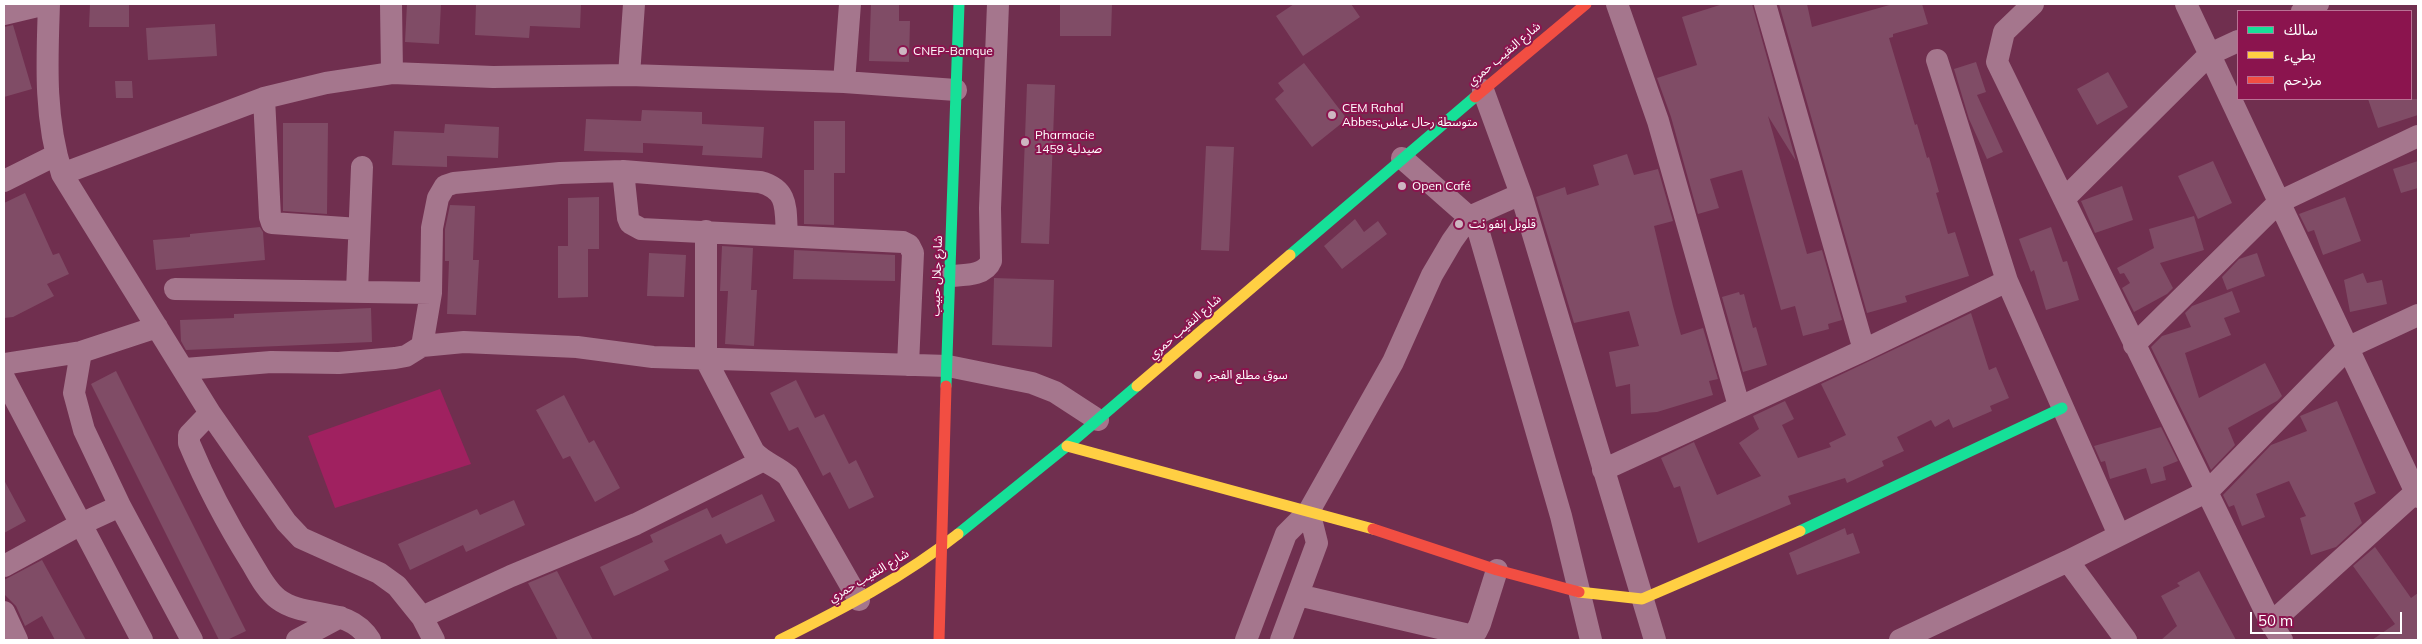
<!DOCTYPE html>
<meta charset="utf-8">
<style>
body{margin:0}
#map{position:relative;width:2422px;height:644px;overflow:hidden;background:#702f4f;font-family:Mulish,"Noto Sans Arabic",sans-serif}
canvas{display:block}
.frame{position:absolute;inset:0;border:5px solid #fff;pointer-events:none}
.legend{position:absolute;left:2237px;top:10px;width:175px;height:90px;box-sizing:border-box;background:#8b144e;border:1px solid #b97295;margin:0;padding:6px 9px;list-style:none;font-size:15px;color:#fff}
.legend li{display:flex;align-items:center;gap:10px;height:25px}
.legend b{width:25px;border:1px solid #b97295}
.scale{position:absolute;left:2250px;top:612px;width:152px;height:22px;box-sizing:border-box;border:2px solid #fff;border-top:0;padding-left:6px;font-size:15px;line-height:18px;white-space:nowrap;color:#fff;-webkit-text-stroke:4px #8b144e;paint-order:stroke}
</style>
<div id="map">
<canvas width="2422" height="644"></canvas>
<div class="frame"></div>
<ul class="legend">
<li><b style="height:6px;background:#16e098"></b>سالك</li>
<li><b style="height:6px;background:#ffcf43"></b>بطيء</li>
<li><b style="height:6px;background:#f24e42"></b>مزدحم</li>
</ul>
<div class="scale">50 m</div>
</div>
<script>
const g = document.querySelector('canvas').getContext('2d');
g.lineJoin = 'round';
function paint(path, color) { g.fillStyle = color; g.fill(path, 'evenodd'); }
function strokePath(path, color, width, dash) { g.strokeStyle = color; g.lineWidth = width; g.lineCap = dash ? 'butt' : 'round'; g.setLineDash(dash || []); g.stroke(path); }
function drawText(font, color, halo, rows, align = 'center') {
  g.font = font + ' Mulish,"Noto Sans Arabic",sans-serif'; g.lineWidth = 4; g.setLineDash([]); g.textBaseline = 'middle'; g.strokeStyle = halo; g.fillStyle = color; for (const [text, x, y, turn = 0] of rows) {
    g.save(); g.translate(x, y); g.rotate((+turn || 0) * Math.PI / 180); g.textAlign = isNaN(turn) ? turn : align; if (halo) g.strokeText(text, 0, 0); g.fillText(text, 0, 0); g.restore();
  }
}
paint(new Path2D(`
 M440,389L471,464L335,508L308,436Z`), '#a02160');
paint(new Path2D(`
 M90,4H129V27H89Z
 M407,4H441L439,44L405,42Z
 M476,4H581L580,28L530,26L529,38L475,35Z
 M871,4H899V21H910L909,62L869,61Z
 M1060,4H1112L1111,36H1060Z
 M1294,4H1351L1360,17L1303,56L1276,16Z
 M1723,4H1752L1796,161L1768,116L1807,254L1822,250L1842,320L1828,324L1829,329L1803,336L1795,306L1781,310L1742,170L1710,179L1719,208L1698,214L1671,117L1657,78L1697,65L1682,17Z
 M1779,4H1807L1812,27L1893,4H1922L1928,24L1893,34V37L1889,38L1915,125L1917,124L1927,158L1929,157L1939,192L1936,193L1948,234L1955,232L1969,276L1905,296L1907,302L1867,313Z
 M215,24L217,56L148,60L146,28Z
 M13,25L32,89L4,97V27Z
 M1976,62L1986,92L1977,95L2003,152L1987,159L1969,119L1954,69Z
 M1304,63L1347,119L1312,147L1275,99L1284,91L1278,83Z
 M2108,72L2128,107L2097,125L2077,89Z
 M115,81H132L133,98H116Z
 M1027,84L1055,85L1049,244L1021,243Z
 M2368,99H2418V115L2378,128Z
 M642,110L702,112V124L764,127L762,158L702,155L703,146L643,143V153L584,151L586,119L641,121Z
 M814,121H845V173H834V225L804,224V170H814Z
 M283,123H328L327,214L283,211Z
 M445,124L499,127L498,158L447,156V167L392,165L394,131L444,133Z
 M1206,146L1234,147L1229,251L1201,250Z
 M1627,154L1634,175L1658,169L1673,221L1654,226L1673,306L1681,335L1703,328L1718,379L1709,381L1713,395L1657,412L1631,414L1630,384L1616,387L1609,352L1639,346L1629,311L1574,323L1536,197L1565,187L1567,195L1599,185L1593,165Z
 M2213,161L2232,203L2198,219L2178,176Z
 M2418,161V188L2401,193L2393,169Z
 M2122,186L2133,220L2095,233L2081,201Z
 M25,193L53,255L59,253L69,274L47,284L54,296L13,317L4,318V203Z
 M599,197V249H588V297L558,298V246H568V198Z
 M2345,197L2361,241L2323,255L2314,230L2308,232L2299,214Z
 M450,205L475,206L473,260H479L476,315L447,314L449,261H445V229Z
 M2194,216L2204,250L2160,263L2173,288L2167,294L2134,312L2122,288L2130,283L2124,273L2120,274L2117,268L2154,248L2149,229Z
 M1355,219L1364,232L1378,221L1387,234L1342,269L1324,246Z
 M260,227L263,232L265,260L156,270L153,240L190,237V234Z
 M2051,227L2063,262L2067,261L2079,300L2046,310L2034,270L2031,272L2019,239Z
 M722,246L753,248L751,290H757L754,346L725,344L728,291H720Z
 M794,250L895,255V281L793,279Z
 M649,253L686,255L684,297L647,296Z
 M2257,253L2265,276L2227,290L2222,277L2239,259Z
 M2363,273L2367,283L2382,280L2387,304L2350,312L2344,280Z
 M994,278L1054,280L1052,347L992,345Z
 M2232,291L2240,312L2224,318L2231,335L2185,353L2199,398L2265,363L2282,396L2277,401L2228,428L2235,445L2211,470L2151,347L2162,336L2191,327L2185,313L2192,306Z
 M1739,292L1740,295L1744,294L1753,328L1756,327L1767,365L1743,372L1722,297Z
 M371,308L372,342L186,350L181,341L180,320L234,318V314Z
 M1971,313L1989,370L1996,367L2009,398L1990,406L1992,411L1953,428L1949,419L1935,427L1931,420L1897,437L1904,451L1882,461L1884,466L1847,483L1845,478L1788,496L1791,504L1698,543L1680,486L1674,488L1661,458L1694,442L1717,495L1761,476L1739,443L1759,429L1753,416L1785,401L1794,419L1782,425L1798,458L1831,447L1829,443L1846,435L1821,384Z
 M116,371L246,631L227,640H219L91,384Z
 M796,380L815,418L824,414L849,464L856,460L874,497L849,509L830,472L823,476L798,427L789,431L770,393Z
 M564,395L589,443L594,440L620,488L595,502L570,456L563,459L536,410Z
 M2337,401L2376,493L2354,503L2362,523L2336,547L2311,555L2300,518L2306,516L2289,481L2256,494L2265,517L2242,526L2234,505L2229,507L2223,495L2271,445L2307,431L2300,416Z
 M2161,427L2178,461L2163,467L2166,480L2151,484L2146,468L2110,479L2105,461L2101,462L2094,446Z
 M4,480L26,521L4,533Z
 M762,494L775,521L726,544L721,534L664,561L669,570L614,596L600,567L653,542L650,535L707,508L712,518Z
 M514,500L525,525L466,552L463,545L410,570L398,544L477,509L480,515Z
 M1845,528L1847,535L1853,533L1860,553L1797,575L1789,553Z
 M2375,547L2411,598L2418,593V640H2372L2395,624L2353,566Z
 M42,560L86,640H55L42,616L25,626L16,606L4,594V580Z
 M557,571L593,640H558L528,583Z
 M2199,571L2236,640H2161L2177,626L2161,596L2180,586L2177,583Z`), '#804c66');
strokePath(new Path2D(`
 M49,4C47,61 44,118 62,174L210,413L286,522L301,538L379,573L397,586L422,617L434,640
 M391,4L392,73
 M1617,4L1658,121L1739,406
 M1765,4L1864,350
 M2033,4L2004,32L1997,62L2271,623L2282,640
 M2186,4L2418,497
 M2302,11L2318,4
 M4,14L46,4
 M1937,60L2007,281L2119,535
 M629,75L634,4
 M844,82L850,4
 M1483,90L1521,194L1655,640
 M264,98L270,217L272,223L359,229
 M1402,158L1469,217L1479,233L1561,516L1591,640
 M623,171L628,218L630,223L641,229L903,242L909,245L913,253L908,365
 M62,174L264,98L326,83L392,73L493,77L629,75L844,82L956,90
 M4,181L56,155
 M2064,199L2210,54L2238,41
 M706,231V360L754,452C764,463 777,466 788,476L859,600
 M950,276C964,275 985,276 991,261L990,208L998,4
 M175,289L431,293
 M357,291L362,167
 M2134,345L2279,202L2418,136
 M422,346L431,293L432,228L438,198L445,186L454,183L560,173L623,171L760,182C790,190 785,210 787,236
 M81,352L74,393L84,430L120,506L192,640
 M4,364L81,352L157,327
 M185,369L271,362L339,363L395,358L406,356L422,346L464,342L577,347L653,357L948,366L1032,383L1055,392L1098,420
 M4,378L142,640
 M210,413L189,435V443C206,484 228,525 251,562C259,575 266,590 278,599C306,620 349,605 370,640
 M1603,470L1864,350L2007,281
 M2068,561L2126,640
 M4,566L81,524L120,506
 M1298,595L1469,635L1476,632L1480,624L1497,570
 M4,612L17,640
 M422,617L511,576L636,524L762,461
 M2271,623L2418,490
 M297,640L340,617
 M1246,640L1286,534L1309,511L1393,362L1432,275L1452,241L1469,217L1521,194
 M1281,640L1317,543L1309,511
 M1900,640L2068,561L2208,491L2349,347L2418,315`), '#a5768d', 22);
strokePath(new Path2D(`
 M1290,255L1475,97
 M946,386L959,4
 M1800,531L2062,408
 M958,534L1067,446L1137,386`), '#16e098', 11);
strokePath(new Path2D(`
 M1137,386L1290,255
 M1067,446L1373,529
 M1579,592L1642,599L1800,531
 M780,640C842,609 904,577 958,534`), '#ffcf43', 11);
strokePath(new Path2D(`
 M1475,97L1586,4
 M1373,529L1497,570L1579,592
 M939,640L946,386`), '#f24e42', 11);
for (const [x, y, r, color] of [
 [903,51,5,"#cdb6c1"],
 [1332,115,5,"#cdb6c1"],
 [1025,142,5,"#cdb6c1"],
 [1402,186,5,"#cdb6c1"],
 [1459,224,5,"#cdb6c1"],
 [1198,375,5,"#cdb6c1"]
]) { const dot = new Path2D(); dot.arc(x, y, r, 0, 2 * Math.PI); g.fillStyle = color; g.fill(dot); strokePath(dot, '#8b144e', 2); }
drawText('12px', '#fff', '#8b144e', [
 ["CNEP-Banque",913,51],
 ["CEM Rahal",1342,108],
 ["Abbes;متوسطة رحال عباس",1342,122],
 ["Pharmacie",1035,135],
 ["1459 صيدلية",1035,149],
 ["Open Café",1412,186],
 ["قلوبل إنفو نت",1469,224],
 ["سوق مطلع الفجر",1208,375]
], 'left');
drawText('12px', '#fff', '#8b144e', [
 ["شارع النقيب حمري",1504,54,-40],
 ["شارع جلال حبيب",937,276,-88],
 ["شارع النقيب حمري",1185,327,-41],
 ["شارع النقيب حمري",869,576,-31]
]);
</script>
